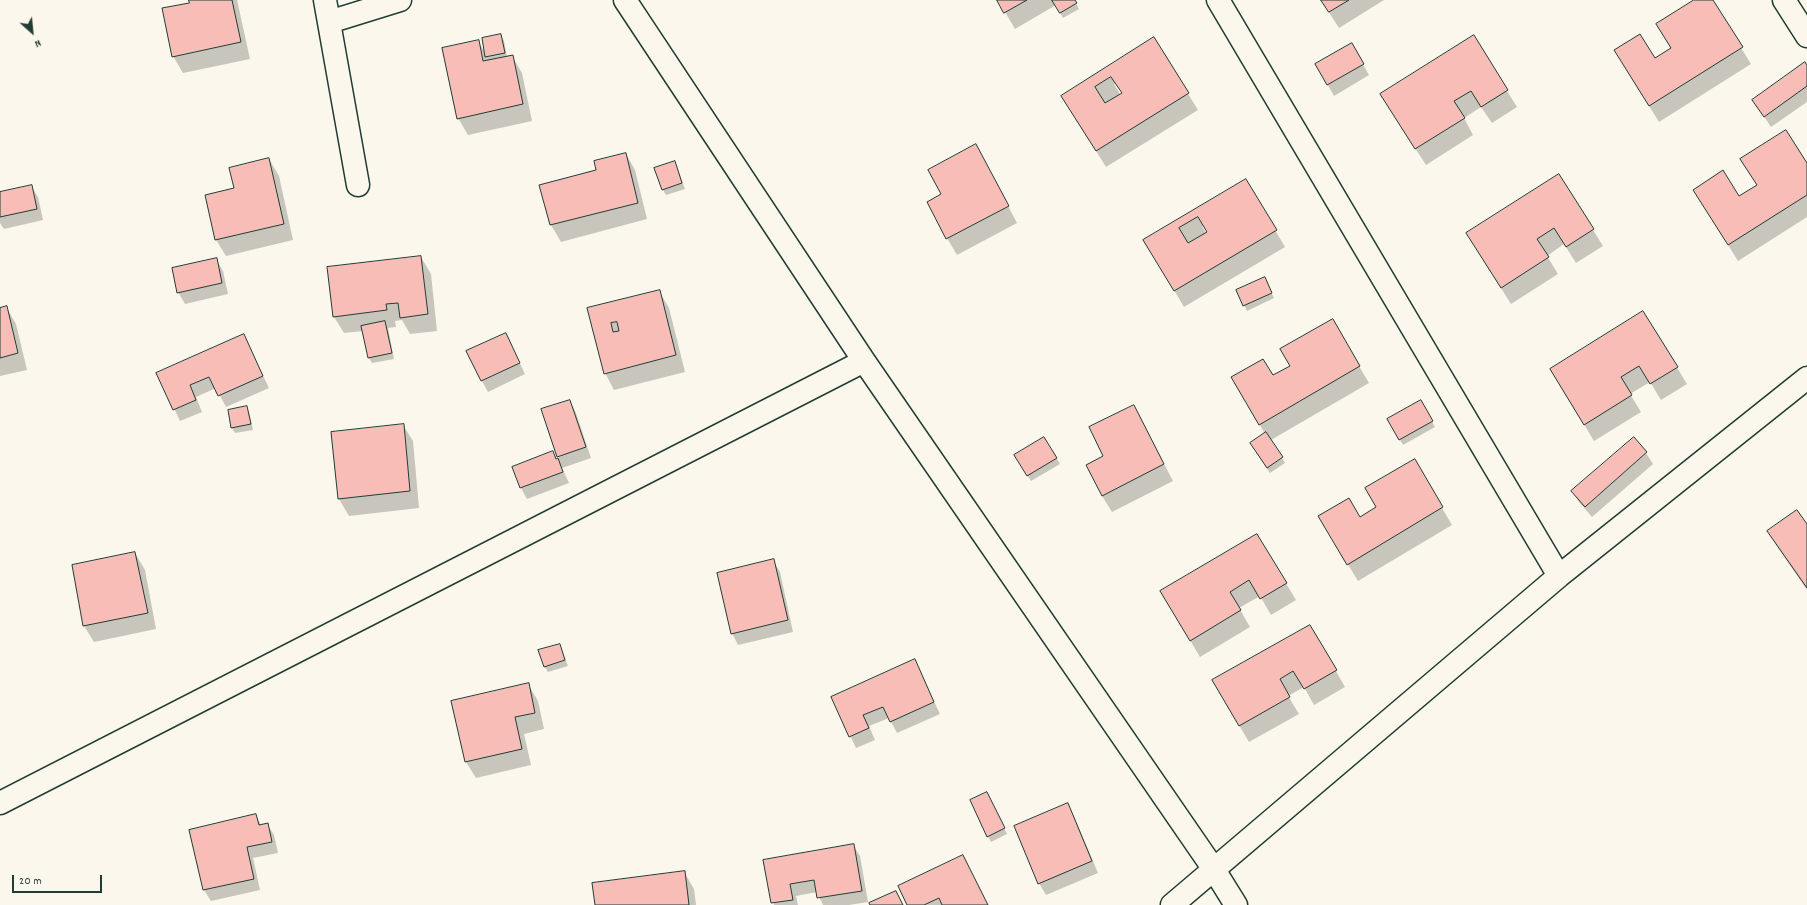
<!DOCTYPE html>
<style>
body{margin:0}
#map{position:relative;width:1807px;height:905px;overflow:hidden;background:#fbf7ec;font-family:Dekko,sans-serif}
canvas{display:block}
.north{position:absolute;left:12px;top:12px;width:40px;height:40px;-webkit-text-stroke:3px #fbf7ec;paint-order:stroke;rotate:153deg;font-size:11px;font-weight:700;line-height:16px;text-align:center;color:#1f3d34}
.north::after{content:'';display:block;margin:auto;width:14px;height:18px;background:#1f3d34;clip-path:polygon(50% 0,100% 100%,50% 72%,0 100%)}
.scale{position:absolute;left:12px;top:875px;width:90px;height:18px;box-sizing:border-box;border:2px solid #1f3d34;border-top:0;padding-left:5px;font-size:12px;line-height:14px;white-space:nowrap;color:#1f3d34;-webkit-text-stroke:3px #fbf7ec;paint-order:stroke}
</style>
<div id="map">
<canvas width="1807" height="905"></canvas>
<div class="north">N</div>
<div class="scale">20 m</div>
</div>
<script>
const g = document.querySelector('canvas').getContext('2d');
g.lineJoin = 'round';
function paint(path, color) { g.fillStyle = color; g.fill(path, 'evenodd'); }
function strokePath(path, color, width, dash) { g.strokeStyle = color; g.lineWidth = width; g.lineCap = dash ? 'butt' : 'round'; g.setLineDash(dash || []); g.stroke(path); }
paint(new Path2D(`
 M190,0H237L250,59L183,73L173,56L190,3Z
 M998,0H1074L1079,9L1063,18L1056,5L1015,29Z
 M1321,0H1384L1339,28Z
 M1696,0H1712L1751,64L1659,122L1625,67L1655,59L1671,49L1657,25Z
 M501,35L504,41L507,57L512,56L522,73L532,121L468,135L458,118L478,41L485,53Z
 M1473,36L1517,107L1492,123L1481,107L1464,118L1473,135L1426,165L1391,111Z
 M1154,39L1198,110L1106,167L1062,96ZM1116,83L1123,94H1120L1114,84Z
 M1352,45L1369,75L1334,96L1316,64Z
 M1807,67V102L1771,127L1753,100Z
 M626,154L635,170L647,219L561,242L551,225L541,185L598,171Z
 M269,159L279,176L293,240L226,256L216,240L235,189Z
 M675,162L685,189L666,195L663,190Z
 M985,162L1017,223L957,255L947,238L942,194Z
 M1807,165V217L1738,261L1704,206L1738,197Z
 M1559,175L1603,246L1576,263L1564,244L1547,256L1558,274L1511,304L1477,250Z
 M1246,180L1285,247L1184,307L1145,241ZM1202,226H1205L1209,233H1206Z
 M31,186L38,197L43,220L4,229L0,223V193Z
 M421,257L431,274L437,331L410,334L402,320L395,321L396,327L388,328L394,359L372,363L369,358L363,331L344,333L334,317Z
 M216,259L223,271L228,294L185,304L178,292Z
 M1267,284L1274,298L1247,311L1244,305Z
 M659,291L669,308L685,372L614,390L605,373L588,309Z
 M6,307L16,324L27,370L0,376V309Z
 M1643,312L1687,384L1661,400L1650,382L1630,394L1641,412L1594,441L1561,386Z
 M1332,320L1369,383L1271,440L1285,463L1270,473L1254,449L1265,434L1233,378L1273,376L1291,366Z
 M506,334L525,374L488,392L482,381Z
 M244,336L269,388L226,407L216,388L196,397L202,412L180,421L158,374Z
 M570,401L576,413L591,458L562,468L569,483L527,499L521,488L552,453L556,460L559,458L558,456Z
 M1421,401L1435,427L1403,445L1388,419Z
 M1134,406L1173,481L1112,512L1102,496L1104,456Z
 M246,407L249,412L253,430L235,433L232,428Z
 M403,425L413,441L419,508L349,516L339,499L332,433Z
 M1044,438L1060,464L1031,481L1015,455Z
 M1646,453L1653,464L1592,517L1579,502L1572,491Z
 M1414,460L1452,525L1358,581L1329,533L1378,508Z
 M1807,525V590L1778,548L1768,532Z
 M1257,535L1296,600L1271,615L1260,596L1239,608L1250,627L1200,657L1171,608Z
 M135,553L145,570L156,629L94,642L84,626Z
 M773,560L780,572L793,632L738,645L732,633Z
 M1310,626L1345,687L1314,705L1304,687L1288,696L1299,714L1249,742L1213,681Z
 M560,645L568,666L548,672L545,667Z
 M915,661L940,714L897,733L889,718L869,726L875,740L856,748L833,698Z
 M528,684L538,701L544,729L524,734L531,765L476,778L466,762L453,702Z
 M987,793L1007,834L991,842L988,836Z
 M1068,805L1074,816L1098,873L1046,895L1039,883Z
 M256,815L261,825L267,824L274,835L278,853L253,858L260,890L211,901L204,890L190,830Z
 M853,845L860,856L868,902L849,905H823L817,892L796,896L798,905H774L765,861Z
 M963,856L988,905H908Z
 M684,872L694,889L696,905H596Z`), '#0003');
const building = new Path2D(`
 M189,0H232L241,42L172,57L162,8L189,3Z
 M997,0H1027L1004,13Z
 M1052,0H1075L1077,3L1060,13Z
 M1321,0H1349L1329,12Z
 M1694,0H1713L1743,47L1649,106L1614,50L1640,34L1655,58L1671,48L1656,24Z
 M501,34L505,53L485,57L482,38Z
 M1474,35L1508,90L1481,107L1471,91L1454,101L1465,118L1415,149L1380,94Z
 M1154,37L1189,93L1096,151L1061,96ZM1111,77L1122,93L1105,103L1095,87Z
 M479,40L483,61L513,55L523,104L457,119L442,48Z
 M1352,43L1364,64L1327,85L1315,64Z
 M1805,62L1807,65V86L1764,117L1752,100Z
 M1786,130L1807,163V195L1728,245L1693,190L1723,170L1739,196L1757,185L1740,159Z
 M976,144L1009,206L946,239L927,202L941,194L928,170Z
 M626,153L638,203L550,225L539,185L596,170L594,161Z
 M269,158L284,224L215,240L205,195L234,188L229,168Z
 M675,161L682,183L662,190L654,168Z
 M1559,174L1594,229L1566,247L1554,228L1537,239L1549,257L1501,288L1466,233Z
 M1246,179L1277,230L1174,291L1143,240ZM1198,217L1207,232L1188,243L1179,228Z
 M32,185L37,209L0,217V192Z
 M421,256L428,314L400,318L398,303L386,304L387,310L333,317L327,267Z
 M217,258L222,283L177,293L172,268Z
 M1265,277L1272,293L1243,306L1236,290Z
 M660,290L676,355L604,374L587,308ZM617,322L619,331L613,332L611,323Z
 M7,306L18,353L0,358V308Z
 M1643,311L1678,367L1650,384L1639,366L1621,377L1632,395L1584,425L1550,369Z
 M1333,319L1360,366L1259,425L1231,377L1263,359L1273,375L1290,366L1280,349Z
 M385,321L392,353L368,358L361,326Z
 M506,333L520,363L481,381L466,351Z
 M244,334L263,376L218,396L209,377L190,385L196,400L173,410L156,373Z
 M570,400L586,447L557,457L541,409Z
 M1421,400L1433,421L1399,440L1387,419Z
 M1134,405L1164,464L1102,496L1086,465L1103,456L1089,427Z
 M247,406L251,424L231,428L228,410Z
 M404,424L410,491L338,499L331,432Z
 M1266,432L1283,457L1267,468L1250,443Z
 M1044,437L1057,458L1027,476L1014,455Z
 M1634,437L1647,452L1585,507L1571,491Z
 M553,451L556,459L558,458L563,472L520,488L512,467Z
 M1415,459L1443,507L1347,565L1318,516L1349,498L1360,517L1376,507L1365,488Z
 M1797,510L1807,524V588L1767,531Z
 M1257,534L1287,583L1260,599L1249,580L1230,592L1241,610L1190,641L1160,591Z
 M135,552L148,613L83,626L72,565Z
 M774,559L788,620L731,634L717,573Z
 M1310,625L1337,670L1304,689L1293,671L1280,679L1290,697L1239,726L1212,680Z
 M560,644L565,660L544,667L538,650Z
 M915,659L934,702L890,722L883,707L863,715L869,728L849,737L831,697Z
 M529,683L535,713L515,717L522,749L465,762L451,701Z
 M987,792L1005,828L987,837L970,800Z
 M1068,803L1092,861L1038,884L1014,826Z
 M256,814L259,825L268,823L272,842L247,847L254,879L203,890L189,830Z
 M854,844L862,891L817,898L814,880L790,884L793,900L771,903L763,860Z
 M963,855L988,905H942L939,898L924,905H907L898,886Z
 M685,871L689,905H595L592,883Z
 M896,891L903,905H870L869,903Z`);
paint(building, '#f8bdb6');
strokePath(building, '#1f3d34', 1);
const minor = new Path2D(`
 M325,0L358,185
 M625,0L864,361L1213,868L1236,905
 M1218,0L1559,576
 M1784,0L1807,36
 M329,22L400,0
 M0,803L864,361
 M1172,905L1559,576L1807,378`);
strokePath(minor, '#1f3d34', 25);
strokePath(minor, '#fbf7ec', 22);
</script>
